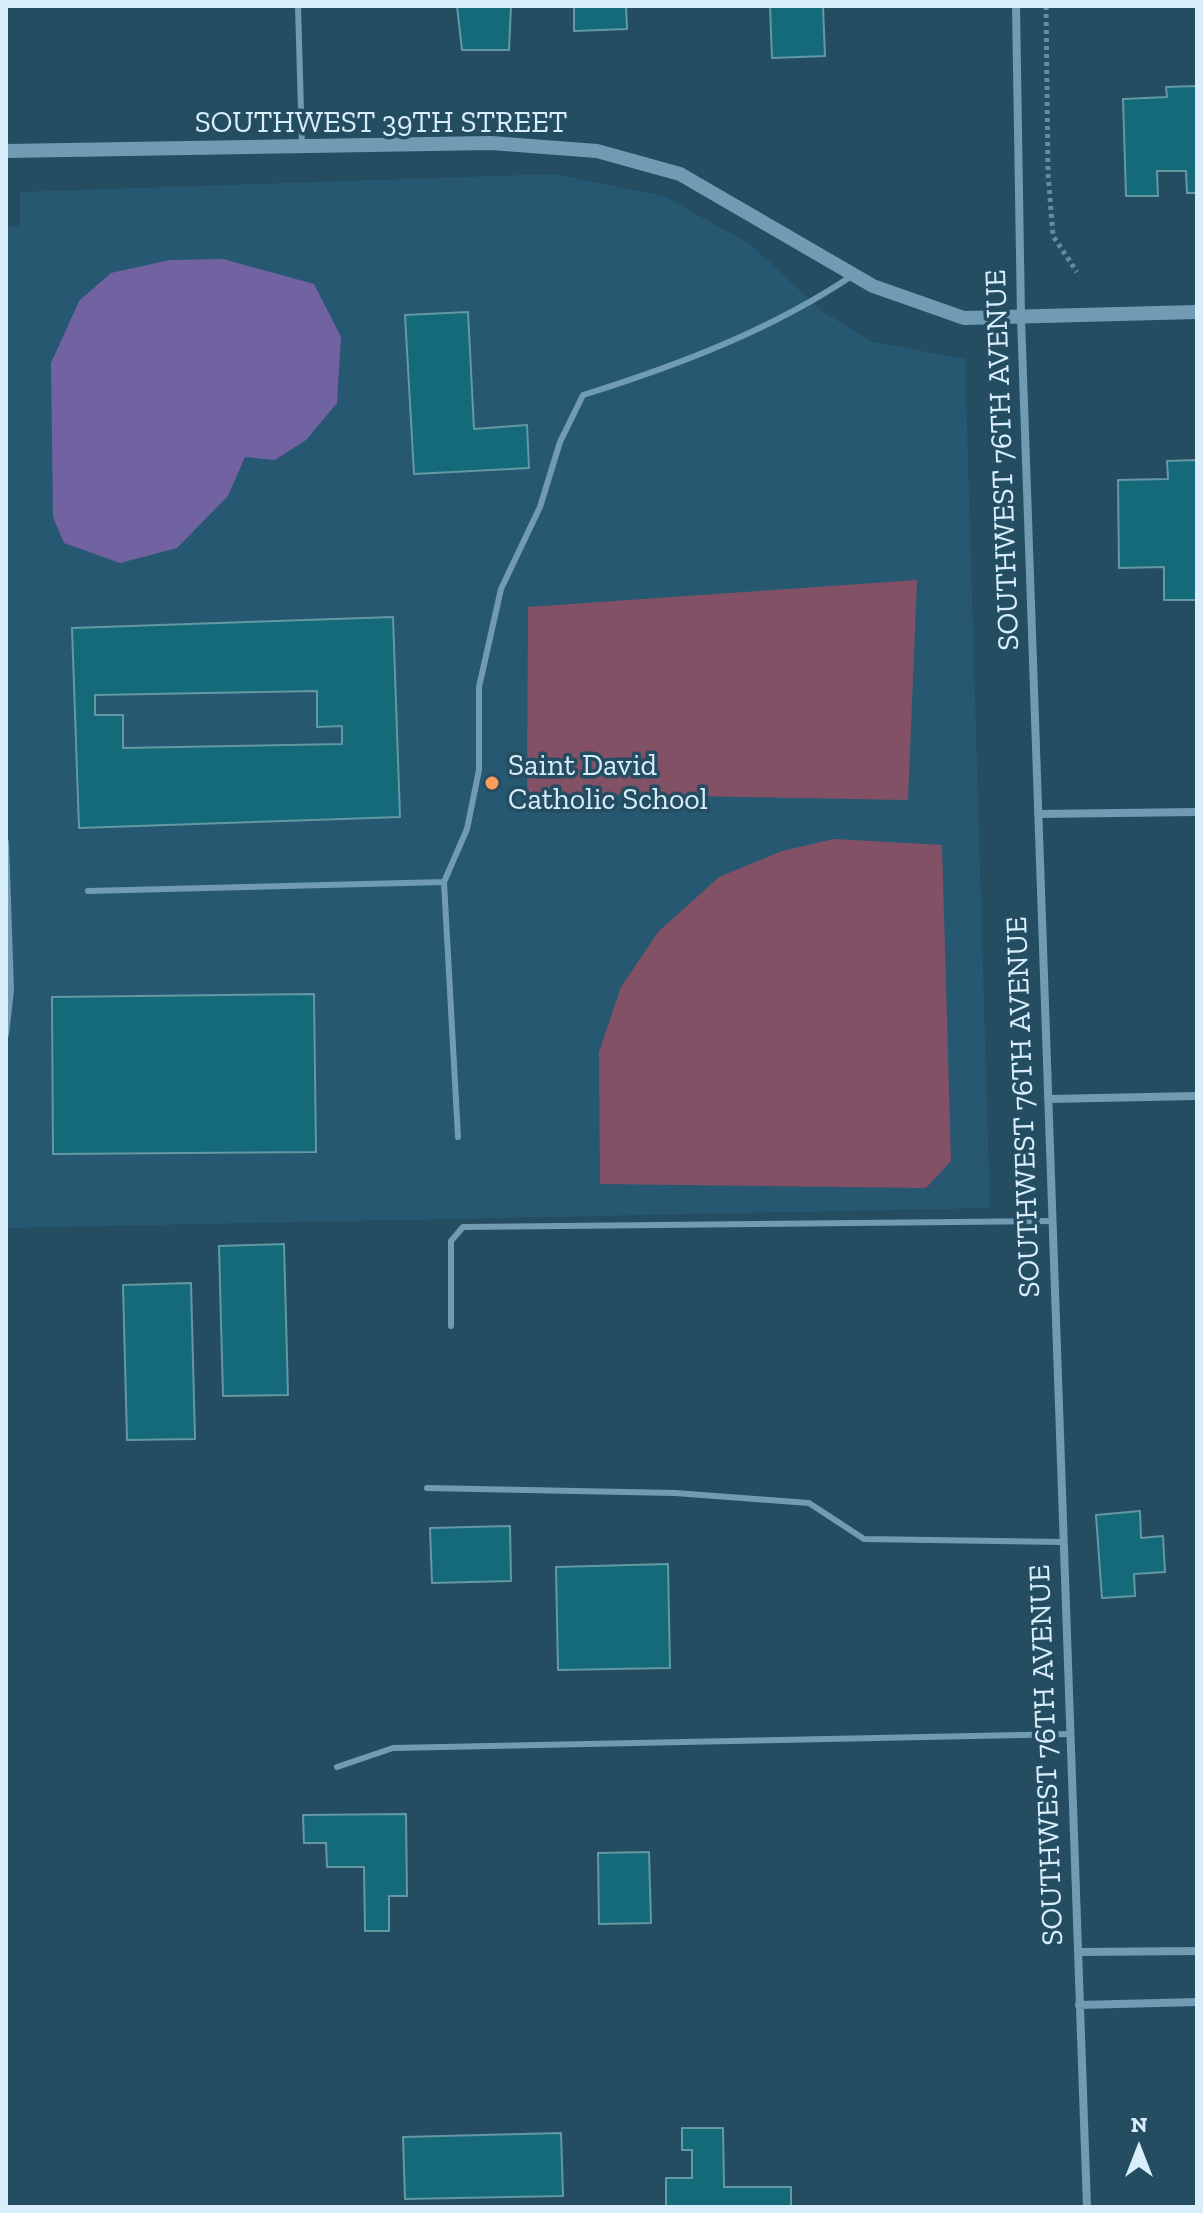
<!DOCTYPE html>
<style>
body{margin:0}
#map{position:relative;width:1203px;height:2213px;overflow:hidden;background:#244d61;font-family:"Zilla Slab",serif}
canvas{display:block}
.frame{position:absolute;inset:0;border:8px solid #d8eefb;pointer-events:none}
.north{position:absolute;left:1099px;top:2109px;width:80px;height:80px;-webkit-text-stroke:6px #244d61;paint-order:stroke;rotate:0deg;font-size:22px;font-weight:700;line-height:32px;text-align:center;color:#d8eefb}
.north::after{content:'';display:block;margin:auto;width:28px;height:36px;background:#d8eefb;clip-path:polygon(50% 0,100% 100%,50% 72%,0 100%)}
</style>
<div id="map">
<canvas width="1203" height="2213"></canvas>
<div class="frame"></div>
<div class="north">N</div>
</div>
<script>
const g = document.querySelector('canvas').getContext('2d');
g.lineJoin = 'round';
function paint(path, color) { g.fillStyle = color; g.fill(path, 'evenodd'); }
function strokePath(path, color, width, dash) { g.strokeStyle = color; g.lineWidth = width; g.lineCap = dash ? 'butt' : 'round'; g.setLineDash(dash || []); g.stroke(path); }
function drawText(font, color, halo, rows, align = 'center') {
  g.font = font + ' "Zilla Slab",serif'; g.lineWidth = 7; g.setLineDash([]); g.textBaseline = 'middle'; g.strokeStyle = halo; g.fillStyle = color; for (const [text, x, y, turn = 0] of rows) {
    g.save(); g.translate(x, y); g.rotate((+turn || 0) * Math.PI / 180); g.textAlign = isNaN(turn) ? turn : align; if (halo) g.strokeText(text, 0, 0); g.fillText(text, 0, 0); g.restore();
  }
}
paint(new Path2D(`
 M554,174L664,196L750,244L823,312L873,342L965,359L990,1208L6,1228V227L20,226V192Z`), '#265871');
paint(new Path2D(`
 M917,580L908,800L527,793L528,607Z
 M834,839L942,845L951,1161L926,1188L600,1184L599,1052L621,987L658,932L719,877L782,851Z`), '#835166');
paint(new Path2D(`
 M223,259L314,284L341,337L337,403L306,440L275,460L245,457L228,496L177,548L120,563L64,543L53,517L51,363L79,301L111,273L170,260Z`), '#7163a2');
const building = new Path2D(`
 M457,6H511L509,50H462Z
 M574,6H626L627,29L574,31Z
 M770,6H823L825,56L772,58Z
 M1197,86V193H1187L1186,171H1157L1158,196H1126L1123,99L1167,97L1166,87Z
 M468,312L474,429L527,425L529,468L414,474L405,315Z
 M1197,460V600H1164V567L1119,568L1118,480L1168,479L1167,461Z
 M393,617L400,817L79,828L72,628ZM317,691V727L342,726V744L123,748V715H95V695Z
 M314,994L316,1152L53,1154L52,997Z
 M284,1244L288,1395L223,1396L219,1246Z
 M191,1283L195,1439L127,1440L123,1285Z
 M1140,1511L1141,1538L1163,1536L1165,1572L1134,1574L1135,1596L1102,1598L1096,1515Z
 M510,1526L511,1581L432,1583L430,1528Z
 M668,1564L670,1668L558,1670L556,1567Z
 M406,1814L407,1896H389V1931H365L364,1867H327L326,1843H304L303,1815Z
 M649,1852L651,1923L599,1924L598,1853Z
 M682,2128H723L724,2187H791V2207H666V2178H692V2150H682Z
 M561,2133L563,2196L405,2199L403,2137Z`);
paint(building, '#146a79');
strokePath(building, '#6498a3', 2);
strokePath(new Path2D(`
 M1046,6L1048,173L1053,236L1077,272`), '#698a9c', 5, [4, 4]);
strokePath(new Path2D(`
 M298,6L302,146
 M6,842L11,990L6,1035
 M444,882L458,1137
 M88,891L444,882L467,829L479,770V687L501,589L540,507L560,442L583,395C676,366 772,330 853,275
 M451,1326V1241L463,1227L1052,1221
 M427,1488L675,1493L809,1503L864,1539L1063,1542
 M337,1767L393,1748L1070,1734`), '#709bb2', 6);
strokePath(new Path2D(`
 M1016,6L1021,318L1087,2207
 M1038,814L1197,812
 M1048,1099L1197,1096
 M1078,1952L1197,1951
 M1079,2005L1197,2002`), '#709bb2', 8);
strokePath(new Path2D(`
 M6,151L491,143L597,151L680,174L873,286L964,318L1197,312`), '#709bb2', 14);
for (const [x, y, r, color] of [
 [492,783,8,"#fe9b59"]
]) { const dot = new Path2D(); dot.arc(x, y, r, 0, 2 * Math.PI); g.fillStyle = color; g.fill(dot); strokePath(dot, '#244d61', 3); }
drawText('30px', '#d8eefb', '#244d61', [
 ["SOUTHWEST 39TH STREET",381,123],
 ["SOUTHWEST 76TH AVENUE",1003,460,-92],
 ["SOUTHWEST 76TH AVENUE",1024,1107,-92],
 ["SOUTHWEST 76TH AVENUE",1047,1755,-92]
]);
drawText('30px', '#d8eefb', '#244d61', [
 ["Saint David",508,766],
 ["Catholic School",508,800]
], 'left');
</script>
